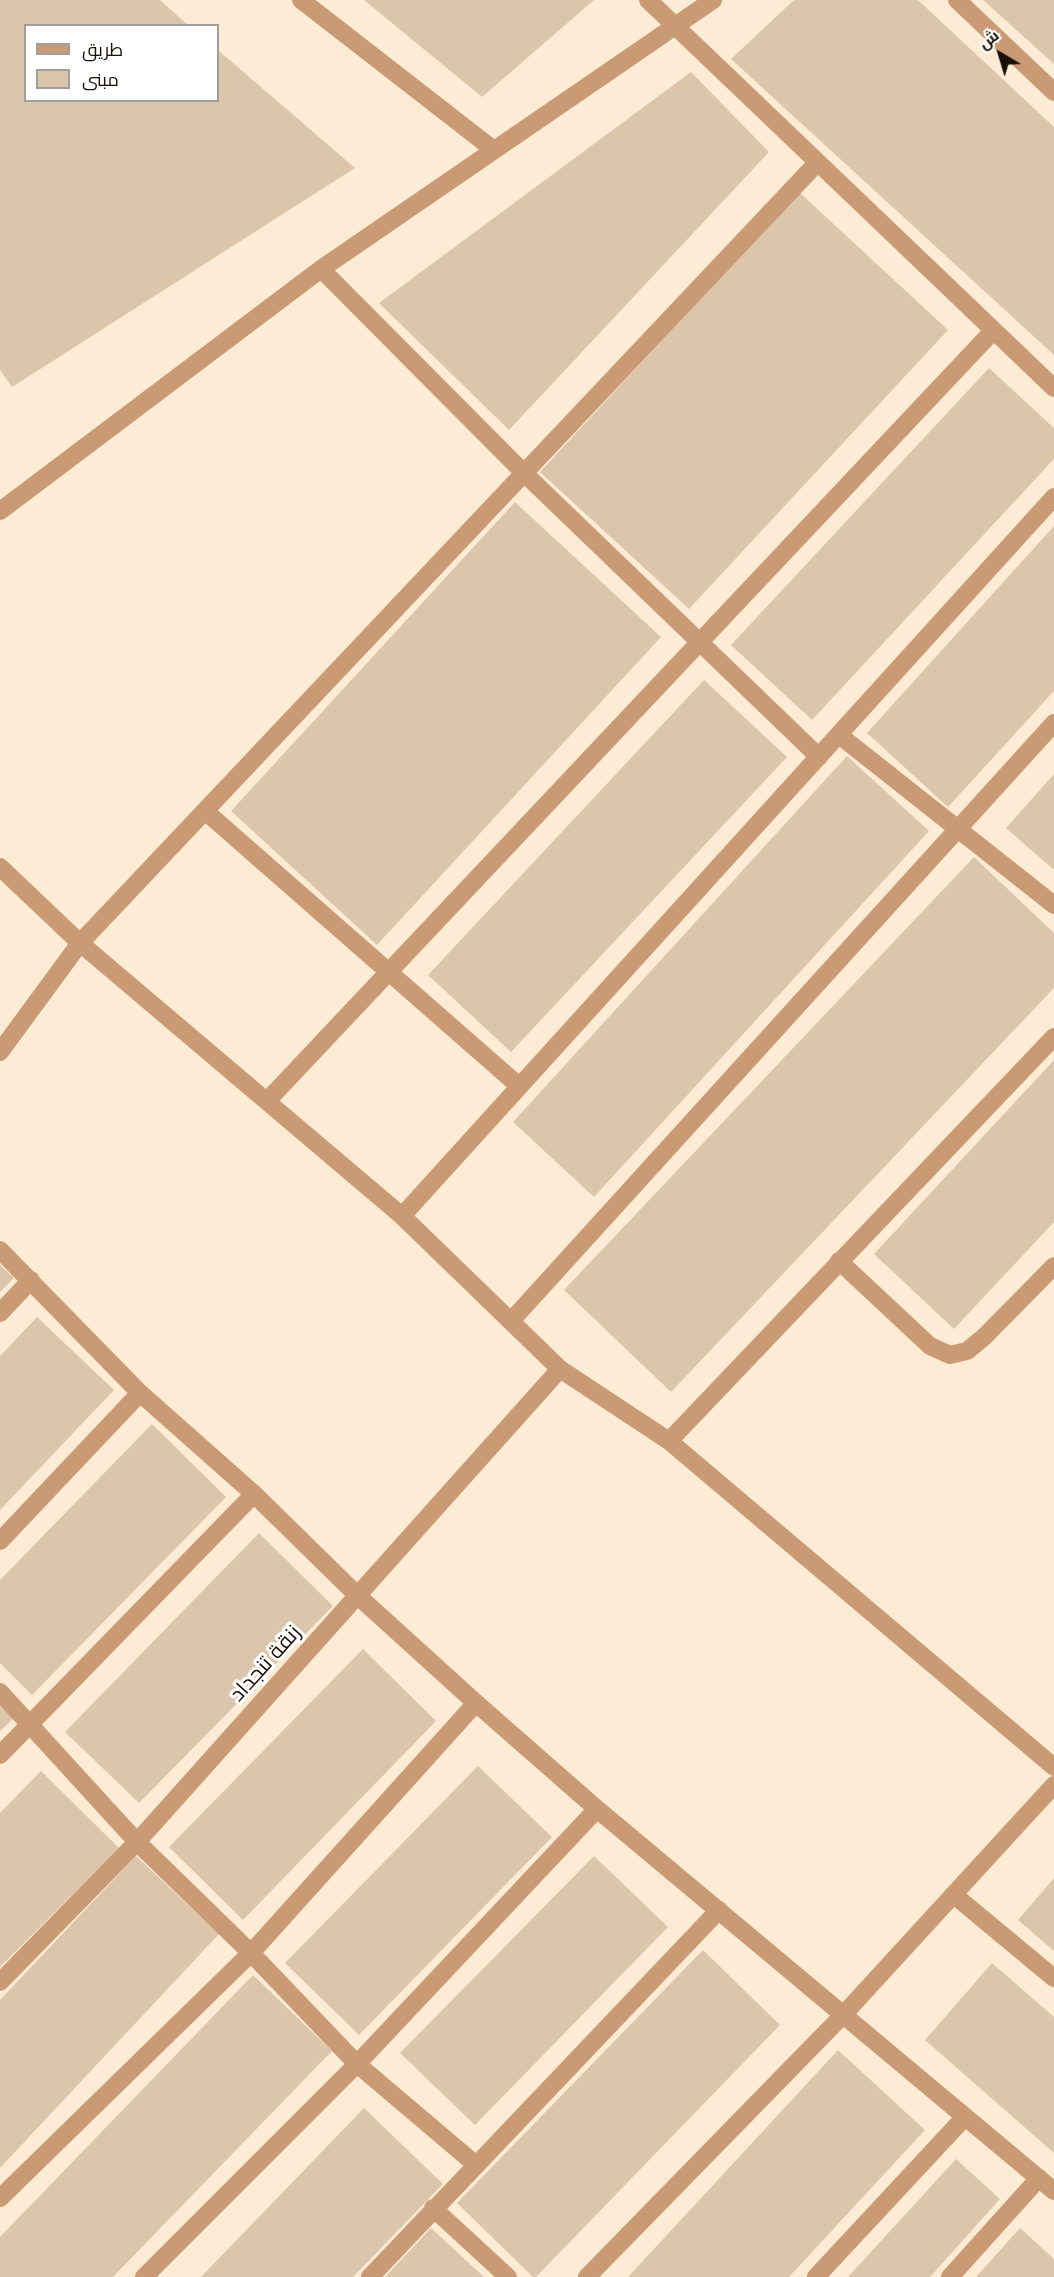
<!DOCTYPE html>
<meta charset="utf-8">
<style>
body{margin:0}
#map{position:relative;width:1054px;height:2277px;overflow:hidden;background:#fdecd5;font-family:Helvetica,Cairo,sans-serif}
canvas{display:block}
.legend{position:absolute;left:24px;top:24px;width:195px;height:78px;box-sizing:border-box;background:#fff;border:2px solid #a29f9b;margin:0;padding:8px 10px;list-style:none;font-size:18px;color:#160f06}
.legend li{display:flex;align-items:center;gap:12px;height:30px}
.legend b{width:30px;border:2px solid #a29f9b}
.north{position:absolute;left:970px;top:24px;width:60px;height:60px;-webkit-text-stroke:4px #fff;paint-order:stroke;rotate:322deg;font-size:16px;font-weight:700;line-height:24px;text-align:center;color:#160f06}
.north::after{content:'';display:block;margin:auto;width:21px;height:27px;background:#160f06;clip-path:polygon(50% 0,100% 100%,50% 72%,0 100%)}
</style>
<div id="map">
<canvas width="1054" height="2277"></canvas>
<ul class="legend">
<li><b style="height:8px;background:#ca9a75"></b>طريق</li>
<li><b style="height:16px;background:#dbc6ab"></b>مبنى</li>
</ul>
<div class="north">ش</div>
</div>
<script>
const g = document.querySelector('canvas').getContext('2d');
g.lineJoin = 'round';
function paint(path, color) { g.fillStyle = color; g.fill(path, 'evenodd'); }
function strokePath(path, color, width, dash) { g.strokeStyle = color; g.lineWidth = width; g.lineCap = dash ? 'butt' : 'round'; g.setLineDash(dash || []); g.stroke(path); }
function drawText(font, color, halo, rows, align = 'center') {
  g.font = font + ' Helvetica,Cairo,sans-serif'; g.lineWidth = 6; g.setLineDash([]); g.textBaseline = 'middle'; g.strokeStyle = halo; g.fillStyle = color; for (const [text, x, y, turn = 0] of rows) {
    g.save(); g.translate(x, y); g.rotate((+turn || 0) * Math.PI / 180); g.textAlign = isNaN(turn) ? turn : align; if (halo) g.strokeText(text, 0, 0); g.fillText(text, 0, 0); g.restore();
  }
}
paint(new Path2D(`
 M0,0H160L189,26H26V100H218V50L355,168L12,387L0,370Z
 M364,0H594L482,97Z
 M794,0H918L1054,127V355L731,59Z
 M983,0H1054V64Z
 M691,72L769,152L509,430L379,303Z
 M799,192L948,330L689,609L540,472Z
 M989,368L1054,428V459L812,720L731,645Z
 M515,502L661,637L377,945L231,811Z
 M1054,526V691L948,807L867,733Z
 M704,680L787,757L511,1052L428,975Z
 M847,756L929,831L594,1197L513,1122Z
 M1054,774V870L1006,828Z
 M974,857L1054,933V988L671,1392L564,1290Z
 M1054,1060V1222L954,1329L874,1254Z
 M0,1265L14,1278L0,1292Z
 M37,1317L114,1390L0,1510V1356Z
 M152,1424L226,1497L32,1695L0,1663V1580Z
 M259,1533L333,1606L139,1803L65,1732Z
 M363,1649L436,1721L243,1920L169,1847Z
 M0,1705L13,1719L0,1731Z
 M478,1766L552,1837L359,2035L285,1963Z
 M41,1771L119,1848L0,1967V1813Z
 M136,1856L219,1934L0,2168V2000Z
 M594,1856L668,1927L475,2125L400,2053Z
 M1054,1878V1951L1018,1920Z
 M703,1950L780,2025L536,2277H533L457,2203Z
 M992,1963L1054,2017V2153L925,2040Z
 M253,1975L332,2051L113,2277H0V2237Z
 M838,2050L925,2130L789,2277H628Z
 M364,2108L443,2184L353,2277H201Z
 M956,2159L1000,2199L930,2277H848Z
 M431,2228L484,2277H385Z
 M1020,2228L1054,2259V2277H976Z`), '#dbc6ab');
strokePath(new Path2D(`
 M301,0L494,150
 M648,0L1054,388
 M957,0L1054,92
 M321,269L524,473L819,757
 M0,511L321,269L713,0
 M839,735L1054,905
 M205,811L519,1086
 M0,867L80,943L402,1216L560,1369L669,1441L1054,1767
 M0,1052L80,943L817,163
 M267,1101L993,331
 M402,1216L1054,497
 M0,1250L140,1393L254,1494L358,1596L476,1703L597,1809L1054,2191
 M839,1261L930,1346L950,1355L967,1351L984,1337L1054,1266
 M0,1313L31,1280
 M511,1321L1054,723
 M669,1441L1054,1037
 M0,1541L140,1393
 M0,1692L137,1842L251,1953L357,2064L475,2164
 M0,1755L254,1494
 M954,1895L1054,1978
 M0,1982L137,1842L560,1369
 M0,2198L251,1953L476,1703
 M433,2208L508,2277
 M144,2277L357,2064L597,1809
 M370,2277L719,1910
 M587,2277L844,2014L1054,1785
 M816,2277L964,2118
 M950,2277L1039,2178`), '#ca9a75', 18);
drawText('21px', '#160f06', '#fff', [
 ["زنقة تنجداد",266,1664,-48]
]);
</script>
